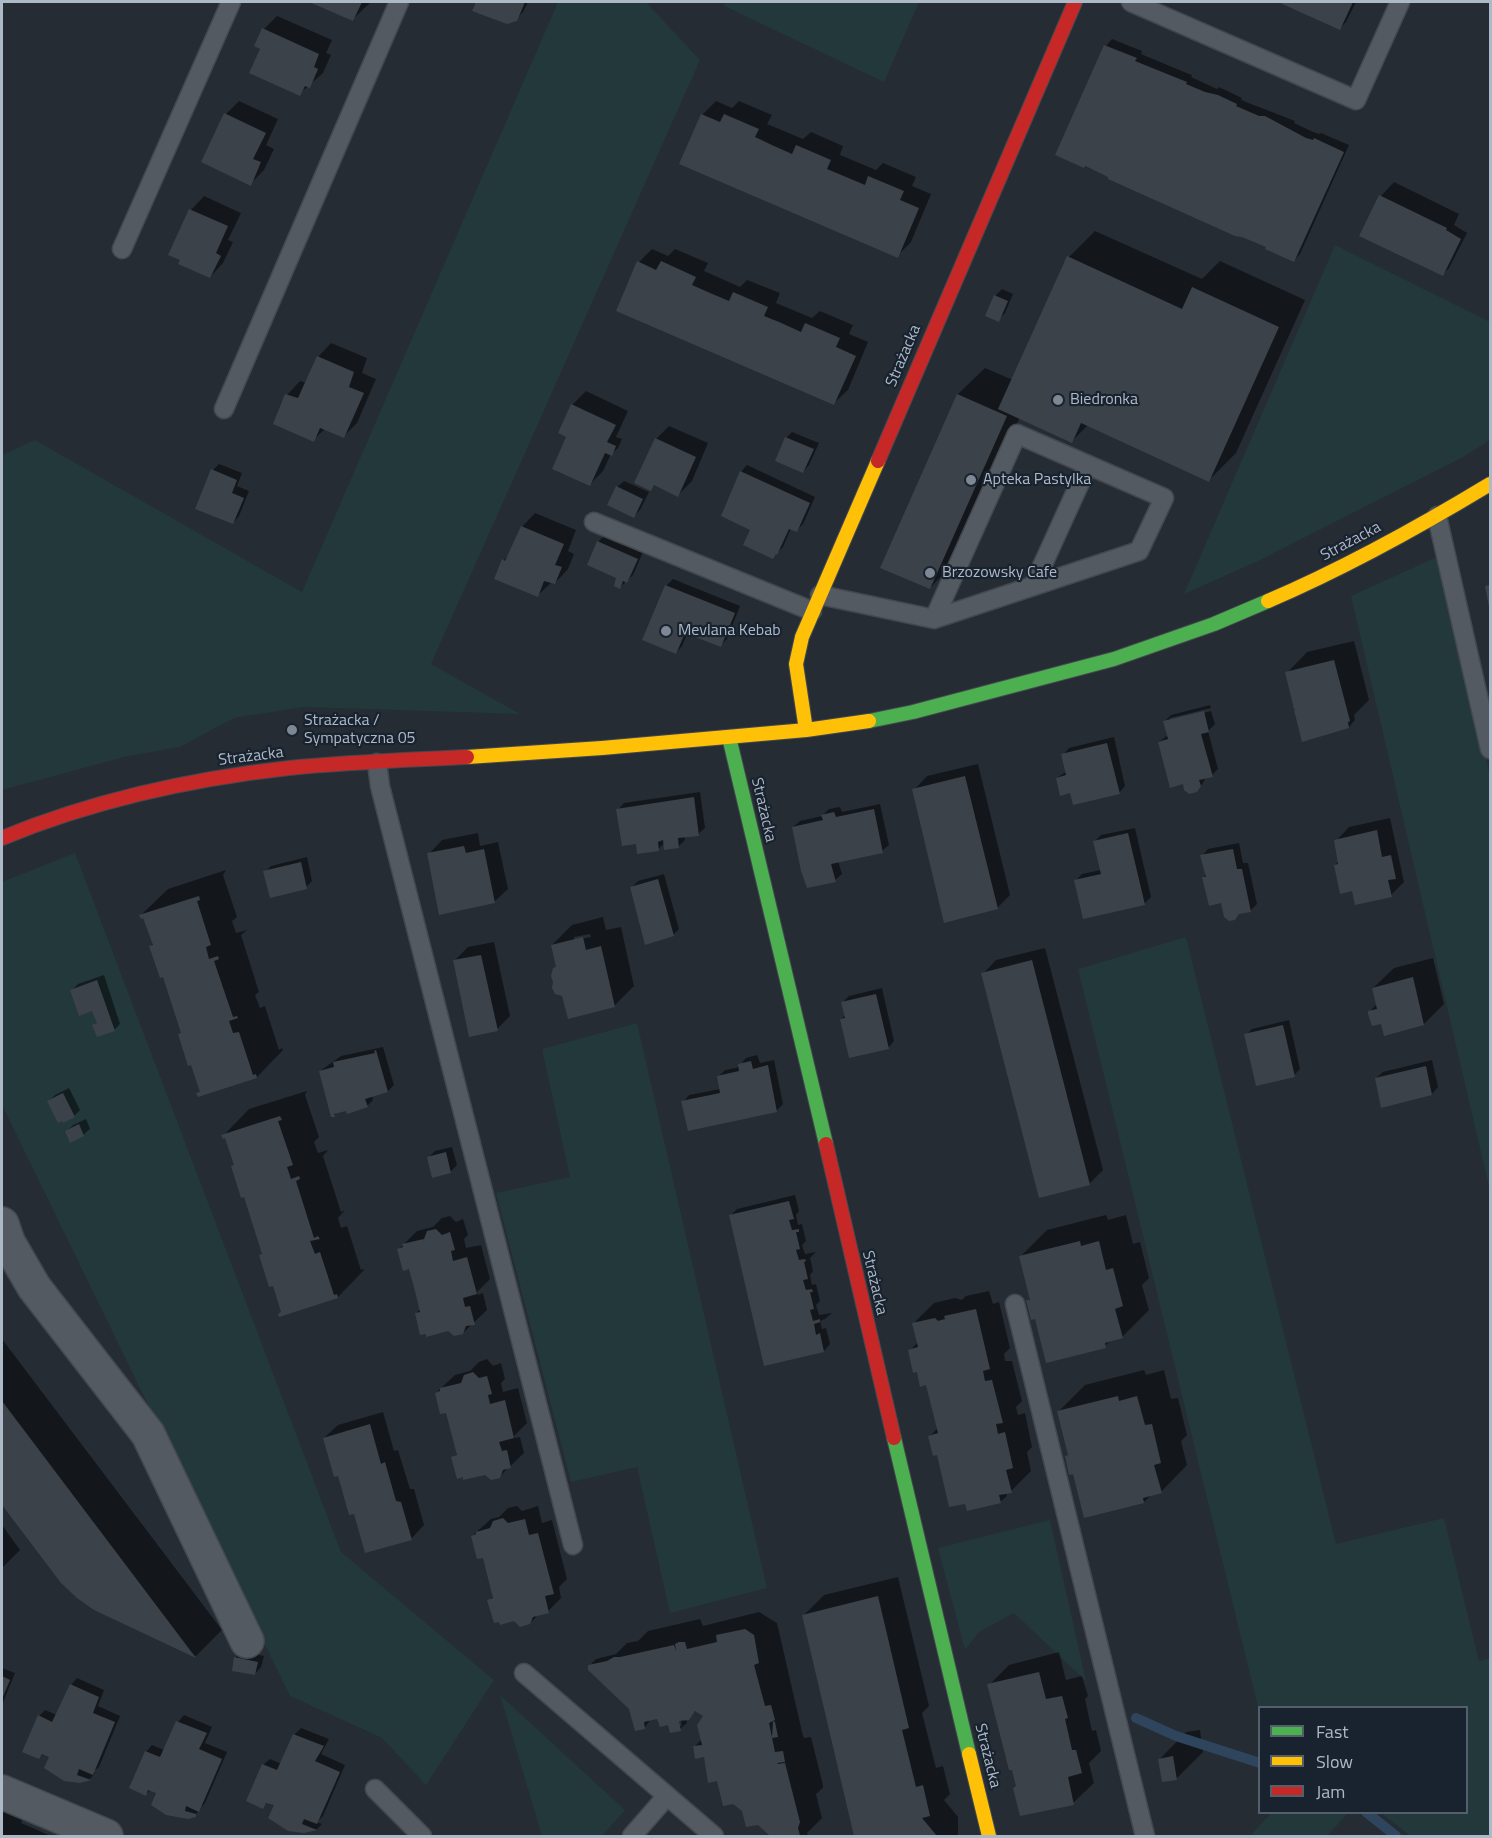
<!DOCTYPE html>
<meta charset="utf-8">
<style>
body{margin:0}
#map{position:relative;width:1492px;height:1838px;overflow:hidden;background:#252c34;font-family:"Titillium Web",sans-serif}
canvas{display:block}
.frame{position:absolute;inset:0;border:3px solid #adb9c7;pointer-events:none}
.legend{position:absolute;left:1258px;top:1706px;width:210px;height:108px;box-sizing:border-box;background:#18232f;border:2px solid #545f6c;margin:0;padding:8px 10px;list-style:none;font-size:18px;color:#adb9c7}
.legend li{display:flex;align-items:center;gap:12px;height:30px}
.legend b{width:30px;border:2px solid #545f6c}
</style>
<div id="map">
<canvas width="1492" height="1838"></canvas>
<div class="frame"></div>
<ul class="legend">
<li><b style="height:8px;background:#4caf50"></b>Fast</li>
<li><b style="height:8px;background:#ffc107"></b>Slow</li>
<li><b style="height:8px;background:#c62828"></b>Jam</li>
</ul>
</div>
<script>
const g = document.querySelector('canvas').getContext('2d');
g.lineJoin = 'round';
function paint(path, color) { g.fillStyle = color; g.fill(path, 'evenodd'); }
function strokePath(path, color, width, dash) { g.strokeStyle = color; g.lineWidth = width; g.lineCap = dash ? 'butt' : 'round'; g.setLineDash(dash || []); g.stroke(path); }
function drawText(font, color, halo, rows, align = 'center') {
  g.font = font + ' "Titillium Web",sans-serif'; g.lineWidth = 4.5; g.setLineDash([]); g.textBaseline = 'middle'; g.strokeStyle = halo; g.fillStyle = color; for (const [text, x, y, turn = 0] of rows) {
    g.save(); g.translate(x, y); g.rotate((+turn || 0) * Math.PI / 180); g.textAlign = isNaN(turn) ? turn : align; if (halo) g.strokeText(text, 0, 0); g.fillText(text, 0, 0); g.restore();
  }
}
paint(new Path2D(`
 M558,2H646L700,60L431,664L520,714L303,707L234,718L180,747L128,756L2,790V455L35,440L302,592Z
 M726,2H919L884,82L724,6Z
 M1335,245L1490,322V440L1463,457L1256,562L1184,594Z
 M1441,555L1490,776V1191L1351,596Z
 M75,853L341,1552L494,1680L426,1785L382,1738L290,1696L2,1105V882Z
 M1186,937L1336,1544L1444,1518L1479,1661L1490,1658V1836H1411L1381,1813L1466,1812V1708H1260L1259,1711L1078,969Z
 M637,1023L767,1588L670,1613L637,1467L571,1482L496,1193L570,1177L542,1049Z
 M1050,1520L1086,1681L1014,1613L979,1632L965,1650L938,1548Z
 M500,1695L625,1810L602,1836H542Z
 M1271,1813V1812L1348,1813L1327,1836H1250Z`), '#22383a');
paint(new Path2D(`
 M312,2H371L353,19Z
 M477,2H528L523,12L516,19L507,23L474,11Z
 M1281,2H1356L1346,22L1340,28Z
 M277,16L332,40L326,53L331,55L323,73L299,94L261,48L264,29Z
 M1112,39L1142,51L1141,54L1189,74L1192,75L1191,77L1217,89L1219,87L1242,98L1241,100L1295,121L1294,123L1313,132L1320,134L1321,133L1349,145L1300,254L1294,260L1268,247L1057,154L1106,46Z
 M239,101L278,119L266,145L274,149L264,170L250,184L226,114Z
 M716,101L732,108L739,101L772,115L767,124L803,139L811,132L843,146L840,155L876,170L883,163L916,177L912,186L931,194L911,242L897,256L702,115Z
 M1394,182L1459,214L1454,225L1467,233L1449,268L1443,274L1381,196Z
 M204,196L241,213L228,240L233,242L223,263L210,277L191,210Z
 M1095,231L1202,279L1220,261L1305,300L1236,453L1209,480L1088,425L1072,441L1020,417L956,561L930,588L958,394L985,368L1013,380L1069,257Z
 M652,249L668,256L675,249L708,263L704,271L740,287L747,280L780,293L776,303L812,318L820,311L853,325L849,334L868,342L848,390L834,403L639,262Z
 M1002,289L1013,294L1005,313L998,320L987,315L995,296Z
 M331,343L367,358L362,373L376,379L357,423L344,436L325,429L313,440L287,395L300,381L306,383L318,357Z
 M586,391L628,411L616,437L622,439L618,448L611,454L603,471L589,485L568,436L572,405Z
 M669,426L708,443L692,481L678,495L655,484L651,489L656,439Z
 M792,432L819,443L809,465L803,472L786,438Z
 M219,464L242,473L237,486L249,491L239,516L233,523L213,470Z
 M747,465L815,497L803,524L796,531L791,528L783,547L773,557L752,529L741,472Z
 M624,481L649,492L640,510L634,516L617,487Z
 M535,513L576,530L568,551L574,554L568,569L555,583L552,582L538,595L504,560L510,554L522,527Z
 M605,535L643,552L633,575L620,587L618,577L598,542Z
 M673,579L740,606L727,639L721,645L688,632L682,646L676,653L666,586Z
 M1354,641L1369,700L1354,715L1355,720L1349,727L1287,673L1307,652Z
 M1210,705L1211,708L1170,718V721L1211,711L1215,724L1208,731L1218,769L1212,775L1206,777L1203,783L1197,790L1184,782L1159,742L1168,735L1165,721L1171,715Z
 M1114,737L1125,786L1119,793L1071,791L1057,778L1067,771L1063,755L1069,748Z
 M978,764L1010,895L997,908L914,790L927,776Z
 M700,792L705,828L698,834L684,836L685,840L678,847L666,842L658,849L637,843L618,810L624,803Z
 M880,804L889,845L882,851L838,861L842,874L835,880L793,827L800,821L822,816L829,809L840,807L842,812Z
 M1390,818L1404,882L1391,895L1353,889L1335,865L1339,861L1336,841L1349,827Z
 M1135,828L1151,897L1145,903L1075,881L1082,874L1101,870L1095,841L1101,835Z
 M478,833L480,846L498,842L508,889L494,902L429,854L442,840Z
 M1239,843L1243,863H1248L1257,904L1250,911L1241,912L1235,919L1204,877L1207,874L1202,856L1208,849Z
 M307,857L312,881L306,887L265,872L271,866Z
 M226,870L223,875L237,917L232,921L236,933L247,930L241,935L259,992L255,995L260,1008L265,1006L279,1050L282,1048L283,1050L257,1077L198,1094L201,1091L164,975L151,946L154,943L144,916L141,915L168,889Z
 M664,874L679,929L673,935L631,888L638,881Z
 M603,917L606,930L621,927L634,986L614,1006L557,966L552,945L572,925ZM590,934L591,937L574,940V937Z
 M494,942L510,1016L497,1029L454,961L468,947Z
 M1045,948L1103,1170L1089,1184L983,974L996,960Z
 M1433,958L1444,1004L1424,1024L1382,1022L1370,1011L1377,1004L1373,988L1394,968Z
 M104,975L120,1024L114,1030L94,1025L98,1022L93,1009L71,991L78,984Z
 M882,988L894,1041L888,1048L841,1019L846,1015L843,1002L849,996Z
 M1289,1020L1300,1069L1294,1075L1246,1035L1252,1029Z
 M383,1047L394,1085L388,1091L372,1095L373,1100L367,1106L337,1112L334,1115L320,1071L341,1056Z
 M757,1055L760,1063L774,1060L783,1104L776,1111L683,1102L689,1095L720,1089L718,1077L725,1070L740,1067V1065L746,1058Z
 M1432,1060L1438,1087L1432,1094L1376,1078L1383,1072Z
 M69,1088L80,1110L74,1116L49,1101L55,1095Z
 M307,1091L305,1095L319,1137L314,1142L318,1153L328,1150L323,1156L341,1212L345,1210L338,1218L341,1228L347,1226L361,1270L364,1269V1270L338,1297L282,1312L274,1284L261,1255L263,1252L226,1137L223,1136L249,1109Z
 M86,1119L90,1129L83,1135L67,1131L73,1125Z
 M452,1147L457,1165L450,1172L428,1158L435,1151Z
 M795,1195L799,1211L796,1215L798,1225L802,1224L806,1241L802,1245L805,1254L816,1252L810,1258L813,1271L810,1275L812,1285L816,1284L820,1301L816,1305L819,1315L832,1313L825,1319L820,1321L822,1329L826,1328L830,1344L824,1351L731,1215L737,1209Z
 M1106,1215L1108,1220L1126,1215L1133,1244L1140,1242L1149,1278L1142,1285L1149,1310L1122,1337L1112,1339L1105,1346L1036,1317L1028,1301L1031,1298L1021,1256L1047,1230Z
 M450,1216L456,1222L463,1219L468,1235L464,1239L466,1248L481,1245L490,1279L477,1292L478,1295L483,1293L487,1310L463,1333L448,1329L416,1313L421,1309L410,1268L399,1249L417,1231L433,1227L442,1218Z
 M989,1291L993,1304L999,1302L1010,1348L1004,1354L1005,1361H1012L1022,1401L1016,1407L1018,1415L1025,1413L1032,1447L1027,1452L1031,1471L1011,1491L1006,1493L1007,1496L1000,1502H966L930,1436L938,1428L927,1383L910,1351L918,1342L914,1323L934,1303L955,1298L962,1300L966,1296Z
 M2,1339L222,1630L196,1656L94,1608L62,1582L2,1502Z
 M487,1359L493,1366L501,1363L505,1379L501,1383L503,1392L518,1388L527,1423L514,1436L515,1438L520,1437L524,1453L500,1476L453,1458L458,1453L447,1411L436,1393L455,1375L470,1371L479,1362Z
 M1144,1370L1146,1375L1164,1370L1171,1399L1178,1398L1187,1435L1181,1441L1187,1465L1161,1492L1152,1494L1144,1502L1074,1472L1066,1456L1069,1454L1058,1412L1085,1385Z
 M383,1412L394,1451L398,1450L410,1489H414L424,1525L411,1539L355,1512L324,1438L338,1425Z
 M517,1506L522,1511L538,1506L542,1523L552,1520L567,1579L559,1587L561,1598L548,1611L539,1614L530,1623L489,1600L494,1596L484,1556L472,1536L491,1519L499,1517L508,1508Z
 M2,1525L20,1550L2,1568Z
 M898,1577L929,1706L922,1713L936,1768L943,1766L950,1794L944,1800L958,1817V1836H856L804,1615L824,1595Z
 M759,1612L777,1623L803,1736L804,1738L811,1737L823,1785V1788L816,1794L822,1818L807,1833L808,1836H772L743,1810L718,1779L705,1756L694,1747L701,1740L705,1716L697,1710L686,1719L687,1723L680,1729L658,1718L651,1719L645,1727L631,1709L589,1666L596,1659L616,1654L627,1643L638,1641L648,1631L700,1619L703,1626ZM677,1715H680L682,1726H679Z
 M242,1651L264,1656L261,1667L255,1674L235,1658Z
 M1059,1652L1066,1680L1082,1676L1088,1696L1085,1699L1092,1731L1096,1730L1101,1751L1089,1763L1094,1783L1073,1803L1017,1785L989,1685L1009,1665Z
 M2,1668L15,1673L2,1705Z
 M77,1678L104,1690L98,1706L120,1716L99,1767L93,1772L95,1773L90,1779L80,1781L51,1756L44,1753L38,1758L39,1716L45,1710L57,1715L71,1685Z
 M184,1715L212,1727L205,1743L227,1752L205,1803L195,1815L180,1817L158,1792L151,1789L146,1794V1752L152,1745L164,1750L178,1722Z
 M301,1728L329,1739L321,1754L345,1765L323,1816L317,1822L322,1824L317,1829L304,1831L276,1805L268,1802L262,1807L263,1765L270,1759L282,1764L295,1734Z
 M1200,1730L1203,1752L1177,1778L1163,1781L1160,1759L1186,1732Z
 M2,1806L24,1816L21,1823L51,1836H2Z`), '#0007');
strokePath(new Path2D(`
 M1136,1718L1176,1736L1260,1763
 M1366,1812L1396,1836`), '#2e455d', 10);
paint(new Path2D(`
 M309,2H362L353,21Z
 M476,2H525L517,21L507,24L472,11Z
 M1278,2H1353L1340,30Z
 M262,28L319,54L314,67L318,69L310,88L305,86L300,96L249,73L260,49L254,46Z
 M1104,45L1137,58L1135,61L1182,80L1187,82L1186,84L1205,92L1218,95L1237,104L1236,106L1259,116H1265L1306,138L1313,140L1314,138L1344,152L1294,262L1265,249L1266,247L1242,237L1235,236L1108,179V177L1085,166L1084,168L1055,155Z
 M224,113L266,133L253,159L261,162L251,186L201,162Z
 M701,114L720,122L724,114L759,129L755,137L774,146L792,154L796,145L831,160L827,169L865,185L868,176L904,191L900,200L919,208L898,258L679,164Z
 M1379,195L1447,228L1446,230L1461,239L1443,276L1359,236Z
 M189,209L228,226L216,253L221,256L210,278L178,264L180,260L168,255Z
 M1067,256L1182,309L1192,287L1279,327L1209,482L1081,423L1072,443L998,409Z
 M637,261L656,270L661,261L696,277L692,285L710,293L729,301L733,292L768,307L764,316L779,322L801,332L805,323L840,338L836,347L856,356L834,405L616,311Z
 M994,295L1008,301L999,322L985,316Z
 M317,356L354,372L349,387L364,393L344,438L320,428L314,442L273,424L285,394L298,398Z
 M957,394L1007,416L930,589L880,568Z
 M571,404L616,425L607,442L616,446L612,456L605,453L590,486L552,469L566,437L558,433Z
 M785,437L814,449L803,473L775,461Z
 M655,438L696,457L678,497L654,485L651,491L634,483Z
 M211,469L237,480L232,493L244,498L233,524L195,509Z
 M740,471L810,503L797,532L789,529L777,555L776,554L773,559L743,545L750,530L721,516Z
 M616,486L643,499L634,518L607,505Z
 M521,526L564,544L555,565L562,567L555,584L544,581L538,597L494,579L502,559L505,561Z
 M597,541L638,559L627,583L623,581L620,589L614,586L616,578L587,565Z
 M665,585L735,613L721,647L685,633L676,654L642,640Z
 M1490,585V612L1485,586Z
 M1334,660L1350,721L1348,722L1349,728L1302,742L1294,710H1296L1294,709L1285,672Z
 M1204,711L1209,732L1201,734L1213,777L1199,780L1201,786L1197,792L1189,794L1184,790L1183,784L1170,788L1158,742L1168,739L1163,721Z
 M1107,743L1120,794L1073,805L1070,793L1060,796L1056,778L1066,775L1061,754Z
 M965,776L998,909L944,923L912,789Z
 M694,797L699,836L678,838L679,848L664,850L663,840L658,842L659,851L637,854L636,844L622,846L616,809Z
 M874,809L883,853L831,864L836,882L807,888L801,871L792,827L823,820L821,815L834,812L836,817Z
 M1377,830L1382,857L1391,855L1396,879L1388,880L1392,897L1355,905L1352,891L1340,894L1334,865L1338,864L1334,840Z
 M1128,833L1145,905L1083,919L1074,880L1101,874L1093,841Z
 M464,846L466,853L484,849L495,903L439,915L427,853Z
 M1233,849L1237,869H1242L1251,912L1239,914L1235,920L1229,921L1224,917L1221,903L1209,906L1202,877H1206L1200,855Z
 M301,862L307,889L270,898L263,871Z
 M658,879L674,936L645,945L630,887Z
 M199,896L200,900L197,901L211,945L206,947L209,959L218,956L219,959L214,961L233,1017L237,1016L238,1018L229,1021L233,1033L239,1032L253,1075L256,1074L257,1078L198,1097L196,1093L200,1092L191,1065L188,1066L178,1034L181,1033L163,977L160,978L149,946L153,945L143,918L141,919L139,915Z
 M583,937L586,950L601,946L615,1007L568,1019L562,996L555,994L552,988L553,982L551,976L553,968L556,967L551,945Z
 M481,955L498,1031L469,1037L453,960Z
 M1032,960L1090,1185L1039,1198L981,973Z
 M1413,977L1424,1025L1384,1036L1381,1024L1372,1026L1368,1014V1011L1377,1009L1372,988Z
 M97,980L115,1031L97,1037L92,1025L97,1023L92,1011L79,1016L70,990Z
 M876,994L889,1049L849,1058L840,1019L845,1018L841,1002Z
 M1283,1025L1295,1077L1256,1086L1244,1034Z
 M376,1050L388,1092L365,1099L368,1107L347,1114L346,1111L334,1114L335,1117H331L319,1071L334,1067L333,1062L375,1053L374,1051Z
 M751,1061L753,1069L768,1065L777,1112L688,1131L681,1101L720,1093L717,1076L739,1071L738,1064Z
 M1426,1066L1432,1095L1381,1108L1375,1078Z
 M63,1093L75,1117L63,1123L62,1121L58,1123L47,1101Z
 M280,1116L282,1120L278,1121L293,1165L287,1167L291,1179L299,1176L300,1179L296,1181L314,1238L318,1236L320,1239L310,1241L315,1254L320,1252L334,1295L337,1294L338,1298L279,1317L278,1314L281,1312L273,1286L269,1287L259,1255L262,1254L244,1197L241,1198L231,1166L234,1165L225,1138L223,1139L221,1135Z
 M79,1124L84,1136L70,1143L65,1131Z
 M446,1152L451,1173L432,1178L427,1157Z
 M789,1201L794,1219L789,1220L792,1230L799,1229V1232H796L800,1249L796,1250L799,1260L805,1259L806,1261L804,1262L808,1279L803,1280L806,1290L812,1289L813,1292H810L814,1309L810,1310L813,1321L820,1319V1322L814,1324L816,1335L820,1333L824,1352L764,1366L729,1215Z
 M436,1229L442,1235L450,1232L455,1250L451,1251L453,1261L467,1257L477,1294L463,1298L465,1307L470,1306L475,1325L466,1326L463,1334L454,1336L448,1331L426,1337V1334L420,1335L415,1313L420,1312L415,1291L409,1269L403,1271L397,1249L403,1247L402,1244L424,1239L427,1231Z
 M1080,1241L1081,1246L1099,1241L1106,1270L1113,1268L1123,1306L1115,1309L1123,1338L1105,1343L1106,1348L1046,1363L1035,1319L1031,1320L1026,1300H1030L1019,1256Z
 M976,1309L990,1369L983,1371L985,1381L992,1380L1003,1423L996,1424L998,1434L1005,1432L1013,1468L1006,1470L1012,1493L999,1495L1001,1503L967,1511L965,1504L949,1507L937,1455L933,1456L928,1436L938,1433L926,1385L920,1387L917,1372L913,1373L908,1350L918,1347L912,1323L935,1318L938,1321L945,1319L944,1316Z
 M473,1372L479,1378L487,1376L492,1394L488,1395L490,1404L505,1400L514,1438L499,1442L502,1451L507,1450L511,1468L503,1470L500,1478L491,1480L485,1475L463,1480V1477L457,1479L451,1457L457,1455L446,1413L440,1414L435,1393L440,1391V1388L461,1383L464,1375Z
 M1118,1396L1119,1401L1137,1396L1145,1425L1152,1424L1161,1463L1154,1465L1162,1493L1143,1498L1144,1503L1084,1518L1073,1474L1069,1475L1065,1456L1068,1455L1057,1411Z
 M2,1401L196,1658L94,1610L77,1598L61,1583L2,1505Z
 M370,1424L381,1464L385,1462L396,1501L401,1502L412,1540L365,1553L354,1514L349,1515L338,1476L334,1477L323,1438Z
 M503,1518L508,1523L525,1519L529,1535L538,1533L554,1594L545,1596L549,1613L533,1617L530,1624L520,1627L514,1621L500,1625L499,1622L494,1623L487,1600L493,1598L483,1558L477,1559L471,1536L476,1534V1532L490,1528L493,1521Z
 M878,1596L909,1728L902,1730L916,1787L923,1785L930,1816L922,1818L937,1836H854L802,1615Z
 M745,1629L754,1635L759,1663L754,1665L765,1706L771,1705L775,1720L773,1721L775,1722L778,1737L772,1738L773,1721L769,1723L775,1752L783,1751L785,1762L777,1763L778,1764L785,1763L800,1822L798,1828L800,1836H770L758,1825L746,1827L742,1811L733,1804L723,1806L717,1781L708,1783L704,1757L695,1759L693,1746L702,1745L697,1725L703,1716L695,1711L689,1720L679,1721L681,1731L670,1733L668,1725L660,1727L657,1719L644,1722L645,1729L635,1731L629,1709L588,1670V1665L607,1661L614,1657H620L674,1645L676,1651L675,1644L679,1642H685L687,1649L717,1642L716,1635Z
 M234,1657L258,1662L255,1675L232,1671Z
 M1039,1672L1046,1699L1062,1696L1068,1718L1065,1719L1072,1750H1076L1082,1773L1068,1777L1074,1805L1020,1816L1013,1788L1016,1786L1012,1770H1009L987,1684Z
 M2,1676L10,1680L2,1699Z
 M70,1684L99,1697L93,1713L115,1722L93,1775L79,1769L77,1775L91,1780L80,1783L64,1781L44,1768L49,1757L42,1754L39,1759L22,1752L38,1715L52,1722Z
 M176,1721L207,1733L199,1749L222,1759L199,1812L186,1806L185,1811L196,1814V1817L188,1819L166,1815L151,1805L156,1793L148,1790L146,1796L129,1788L145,1751L160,1757Z
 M293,1734L324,1746L315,1761L340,1772L317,1824L304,1819L302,1824L317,1830L304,1833L288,1831L268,1818L274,1805L266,1803L263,1809L246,1801L262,1764L277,1770Z
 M1173,1756L1177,1780L1162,1782L1158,1759Z`), '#3c424a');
const lane = new Path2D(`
 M1131,2L1356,100L1400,2
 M122,249L231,2
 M224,409L399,2
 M1437,516L1490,749
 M594,522L812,611
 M1033,586L1088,465
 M820,595L934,619L1139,551L1164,498L1017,434L934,619
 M377,763L380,786L573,1545
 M1015,1304L1145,1836
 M524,1673L714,1836
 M375,1789L422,1836
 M632,1836L667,1796`);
const street = new Path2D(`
 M2,1224L8,1242L34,1287L148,1434L247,1641
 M2,1792L106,1836`);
const fast = new Path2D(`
 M869,721L913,712L1114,659L1214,624L1268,601
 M729,737L826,1144
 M894,1438L969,1754`);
const slow = new Path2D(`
 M1268,601C1345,568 1419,527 1490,484
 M806,730L796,664L802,637L878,461
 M467,757L602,748L806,730L869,721
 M969,1754L989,1836`);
const jam = new Path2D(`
 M878,461L1075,2
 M2,838C94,800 190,779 289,768C348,762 408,760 467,757
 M826,1144L894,1438`);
strokePath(lane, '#43484e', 21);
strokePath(street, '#43484e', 36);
strokePath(fast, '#43484e', 16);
strokePath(slow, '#43484e', 16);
strokePath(jam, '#43484e', 16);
strokePath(lane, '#545a62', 18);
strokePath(street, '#545a62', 33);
strokePath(fast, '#4caf50', 14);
strokePath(slow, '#ffc107', 14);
strokePath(jam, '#c62828', 14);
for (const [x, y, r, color] of [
 [1058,400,6,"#7d8894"],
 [971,480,6,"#7d8894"],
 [930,573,6,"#7d8894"],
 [666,631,6,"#7d8894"],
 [292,730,6,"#7d8894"]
]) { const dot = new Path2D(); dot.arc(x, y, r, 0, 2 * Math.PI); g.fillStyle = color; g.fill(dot); strokePath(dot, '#18232f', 2); }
drawText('16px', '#adb9c7', '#18232f', [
 ["Strażacka",904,356,-67],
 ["Strażacka",1351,542,-28],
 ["Strażacka",251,757,-7],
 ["Strażacka",763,810,77],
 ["Strażacka",874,1283,77],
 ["Strażacka",987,1756,76]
]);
drawText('16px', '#adb9c7', '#18232f', [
 ["Biedronka",1070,400],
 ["Apteka Pastylka",983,480],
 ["Brzozowsky Cafe",942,573],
 ["Mevlana Kebab",678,631],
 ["Strażacka /",304,721],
 ["Sympatyczna 05",304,739]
], 'left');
</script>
